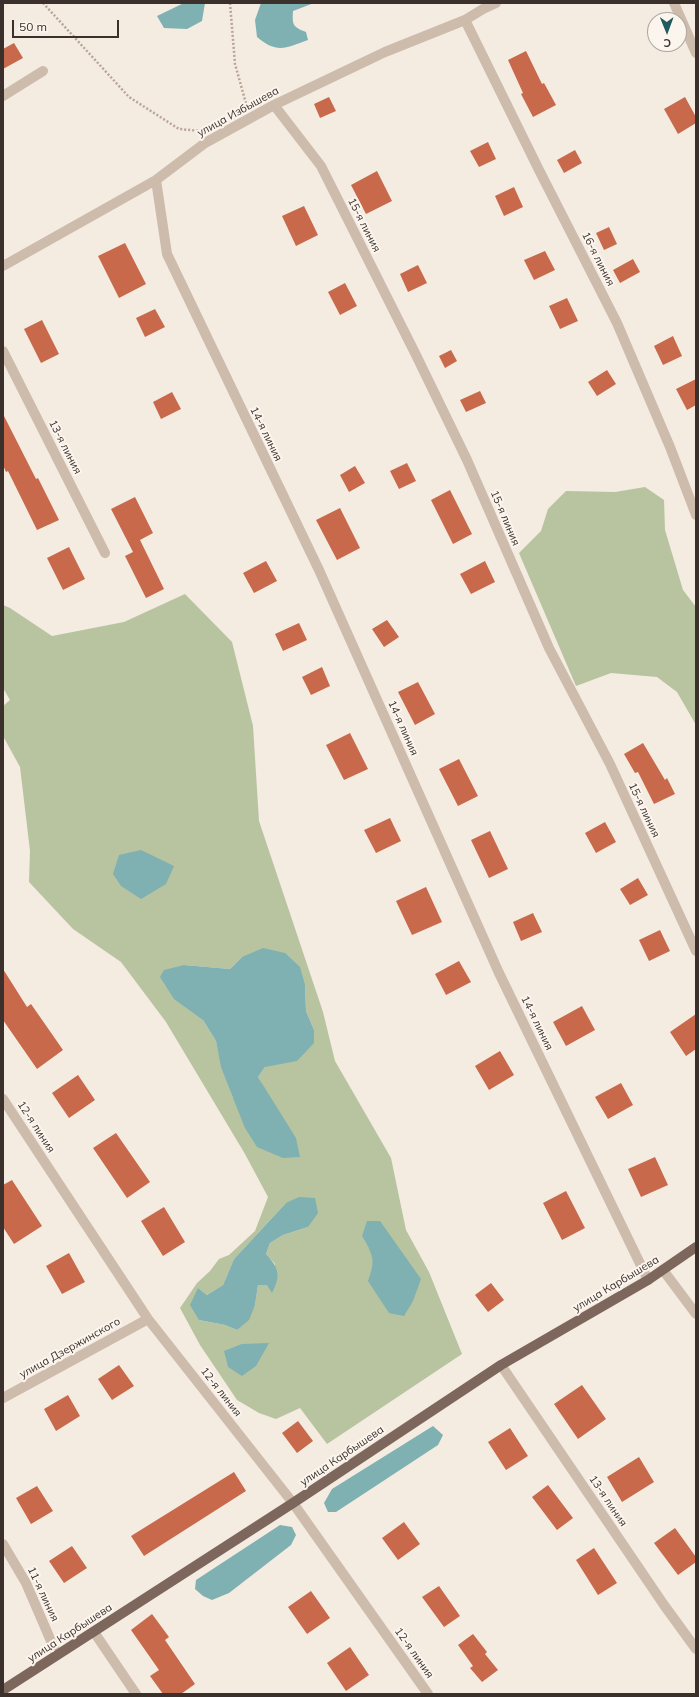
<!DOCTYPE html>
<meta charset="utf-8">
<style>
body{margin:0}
#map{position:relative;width:699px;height:1697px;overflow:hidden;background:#f4ebe1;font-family:Mulish,sans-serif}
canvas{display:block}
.frame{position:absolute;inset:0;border:4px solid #3b302b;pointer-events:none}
.north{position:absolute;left:647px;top:12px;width:40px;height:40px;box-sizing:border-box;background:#fbf5ee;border:1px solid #aea6a0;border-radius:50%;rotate:179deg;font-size:11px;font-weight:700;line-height:16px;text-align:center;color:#3b302b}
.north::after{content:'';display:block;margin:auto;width:14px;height:18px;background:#1f5a5e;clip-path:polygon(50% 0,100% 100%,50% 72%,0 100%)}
.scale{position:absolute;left:12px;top:20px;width:107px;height:18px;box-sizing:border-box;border:2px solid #3b302b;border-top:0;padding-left:5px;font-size:12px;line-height:14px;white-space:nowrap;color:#3b302b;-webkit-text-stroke:3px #fbf5ee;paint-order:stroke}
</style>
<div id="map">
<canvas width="699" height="1697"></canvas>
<div class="frame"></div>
<div class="north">С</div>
<div class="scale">50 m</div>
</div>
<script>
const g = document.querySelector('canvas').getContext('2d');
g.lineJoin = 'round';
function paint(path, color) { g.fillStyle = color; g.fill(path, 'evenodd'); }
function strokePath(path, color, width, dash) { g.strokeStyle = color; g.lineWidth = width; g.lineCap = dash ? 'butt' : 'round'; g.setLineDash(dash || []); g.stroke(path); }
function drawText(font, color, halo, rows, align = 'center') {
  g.font = font + ' Mulish,sans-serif'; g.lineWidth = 4; g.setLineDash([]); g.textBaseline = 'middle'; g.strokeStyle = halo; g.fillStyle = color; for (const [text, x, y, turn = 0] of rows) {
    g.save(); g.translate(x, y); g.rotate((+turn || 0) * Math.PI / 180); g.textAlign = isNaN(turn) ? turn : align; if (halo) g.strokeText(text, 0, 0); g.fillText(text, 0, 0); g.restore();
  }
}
paint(new Path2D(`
 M645,487L664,500L665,530L683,590L696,607V725L677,692L657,677L611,673L576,686L519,553L541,531L548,509L566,491L615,492Z
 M185,594L232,642L253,726L259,821L323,1012L335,1061L391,1158L406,1230L429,1272L462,1354L327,1444L300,1408L276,1419L259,1413L237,1400L200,1345L180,1308L197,1283L210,1271L219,1259L229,1255L255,1231L268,1197L245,1154L166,1022L121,962L73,929L29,882L30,851L20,767L3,736V706L10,700L3,688V605L10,608L52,636L124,622ZM242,957L305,985L306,1011L314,1030L265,1067L258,1077L268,1095L233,1098L222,1067L216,1041L203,1020L184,965L230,969ZM286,1203L308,1227L283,1235L270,1243L266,1254L275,1264L267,1285H258L255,1305L237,1330L225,1325L199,1320L198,1288L207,1295L223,1285L234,1259ZM362,1236L413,1301L373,1267V1255Z`), '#b8c4a0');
paint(new Path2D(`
 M184,3H205L202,21L187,29L164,28L157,16Z
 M261,3H314L293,11C292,25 293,27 306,32L308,40C286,48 277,54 257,37L255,20Z
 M141,850L174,866L166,884L141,899L121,886L113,874L119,855Z
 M263,948L285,953L300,967L305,985L306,1011L314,1030V1043L297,1061L265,1067L258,1077L296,1138L300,1157L283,1158L257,1147L245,1128L233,1098L221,1067L216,1041L203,1020L174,999L160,977L164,970L184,965L230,969L242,957Z
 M299,1197L315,1198L318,1213L308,1227L283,1235L270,1243L266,1254C279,1268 281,1276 272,1293L267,1285H258L255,1305L249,1320L237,1330L225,1325L199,1320L190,1305L198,1288L207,1295L223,1285L234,1259L286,1203Z
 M367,1221H380L421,1279L413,1301L404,1316L389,1313L368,1281C376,1260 373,1255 362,1236Z
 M269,1343L256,1366L242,1376L228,1367L224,1351L242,1344Z
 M433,1426L443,1435L438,1445L336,1512H328L324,1503L332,1489Z
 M280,1525L292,1527L296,1535L291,1545L229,1593L212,1600L203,1596L195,1589L196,1580Z`), '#7fb0b2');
paint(new Path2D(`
 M14,43L23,58L3,69V49Z
 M526,51L542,84L544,83L556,105L533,117L521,94L523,93L508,60Z
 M329,97L336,111L320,118L314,104Z
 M685,97L696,117V123L678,134L664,109Z
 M488,142L496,159L479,167L470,151Z
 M575,150L582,163L564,173L557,160Z
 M377,171L392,201L366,214L351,185Z
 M514,187L523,207L504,216L495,196Z
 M304,206L318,235L296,246L282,216Z
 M609,227L617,244L604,250L596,233Z
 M125,243L146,284L119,298L98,256Z
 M545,251L555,270L534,280L524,260Z
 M633,259L640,272L620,283L613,270Z
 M418,265L427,283L408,292L400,274Z
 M345,283L357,306L340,315L328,292Z
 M567,298L578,321L560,329L549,306Z
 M155,309L165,327L145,337L136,318Z
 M42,320L59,354L41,363L24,329Z
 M673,336L682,356L663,365L654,346Z
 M451,350L457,361L445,368L439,356Z
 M607,370L616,384L597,396L588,382Z
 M696,379V405L687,410L676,389Z
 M480,391L486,403L466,412L460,400Z
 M172,392L181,409L161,419L153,402Z
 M3,414L36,479L38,478L59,520L37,530L8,471L6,472L3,465Z
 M407,463L416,481L399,489L390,471Z
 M355,466L365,483L349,492L340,475Z
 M450,490L472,534L453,544L431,500Z
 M135,497L153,533L140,540L164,589L146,598L125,556L133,552L111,509Z
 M340,508L360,548L337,560L316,520Z
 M69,547L85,579L63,590L47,558Z
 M266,561L277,581L254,593L243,573Z
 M485,561L495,582L471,594L460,574Z
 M387,620L399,637L384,647L372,629Z
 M299,623L307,640L283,651L275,634Z
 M322,667L330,686L311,695L302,677Z
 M418,682L435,714L415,725L398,692Z
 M350,733L368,769L344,780L326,745Z
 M643,743L665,780L667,778L675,794L654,804L638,772L635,773L624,754Z
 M459,759L478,796L458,806L439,769Z
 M390,818L401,841L376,853L364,830Z
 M605,822L616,842L596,853L585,833Z
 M490,831L508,869L489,878L471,840Z
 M638,878L648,895L630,905L620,889Z
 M426,887L442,922L412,935L396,901Z
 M533,913L542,932L521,941L513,922Z
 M660,930L670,951L649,961L639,940Z
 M459,961L471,982L446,995L435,974Z
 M3,969L27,1007L31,1004L63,1050L37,1069L3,1020Z
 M582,1006L595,1030L566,1046L553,1022Z
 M696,1014V1049L686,1056L670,1032Z
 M500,1051L514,1075L489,1090L475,1066Z
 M78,1075L95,1100L69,1118L52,1093Z
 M621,1083L633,1105L608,1119L595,1097Z
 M116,1133L150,1182L127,1198L93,1148Z
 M655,1157L668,1185L641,1197L628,1169Z
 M12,1180L42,1226L14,1244L3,1227V1185Z
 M566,1191L585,1228L562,1240L543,1203Z
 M164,1207L185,1242L163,1256L141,1221Z
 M69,1253L85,1282L62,1294L46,1266Z
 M491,1283L504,1300L488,1312L475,1295Z
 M119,1365L134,1386L112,1400L98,1379Z
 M582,1385L606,1419L578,1439L554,1404Z
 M68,1395L80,1416L56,1431L44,1409Z
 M298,1421L313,1441L297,1453L282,1433Z
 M510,1428L528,1456L506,1470L488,1442Z
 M639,1457L654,1482L622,1502L607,1477Z
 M234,1472L246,1491L144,1556L131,1536Z
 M548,1485L573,1518L557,1530L532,1497Z
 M37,1486L53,1511L31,1524L16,1498Z
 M404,1522L420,1544L398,1560L382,1538Z
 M675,1528L696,1557V1562L678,1575L654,1543Z
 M72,1546L87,1568L64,1583L49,1561Z
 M594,1548L617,1583L598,1595L576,1560Z
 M439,1586L460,1616L444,1627L422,1597Z
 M311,1591L330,1618L307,1634L288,1607Z
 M152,1614L169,1637L165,1640L195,1684L181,1694H163L150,1676L159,1670L131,1630Z
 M473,1634L487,1652L485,1654L498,1670L482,1682L470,1668L473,1666L458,1645Z
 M350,1647L369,1675L346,1691L327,1663Z`), '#c8694b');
strokePath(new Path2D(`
 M43,3L129,97L179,129L201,131
 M230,3L235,64L247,107`), '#b9a596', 2.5, [2, 2]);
strokePath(new Path2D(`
 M674,3L696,53
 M465,20L539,170L617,323L670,447L696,515
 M3,96L43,71
 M274,105L321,166L416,355L467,460L549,648L610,764L696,951
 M156,180L167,254L319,570L499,973L648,1280
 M3,266L156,180L205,143L274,105L385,52L465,20L483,9L496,3
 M3,351L105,553
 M3,1099L148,1319L293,1503L428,1694
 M663,1270L696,1314
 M501,1365L664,1605L696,1649
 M3,1398L148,1319
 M3,1544L26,1583L57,1655
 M94,1632L136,1694`), '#cdbbac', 10);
strokePath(new Path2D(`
 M3,1690L293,1503L501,1365L648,1280L696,1247`), '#7d675c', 10);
drawText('11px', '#3b302b', '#fbf5ee', [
 ["улица Избышева",238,112,-29],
 ["15-я линия",364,225,63],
 ["16-я линия",598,259,63],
 ["14-я линия",266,434,64],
 ["13-я линия",65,447,63],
 ["15-я линия",505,518,67],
 ["14-я линия",403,728,66],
 ["15-я линия",644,810,65],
 ["14-я линия",537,1023,64],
 ["12-я линия",36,1127,57],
 ["улица Карбышева",616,1284,-31],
 ["улица Дзержинского",70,1348,-29],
 ["12-я линия",221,1392,52],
 ["улица Карбышева",342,1456,-34],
 ["13-я линия",608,1501,56],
 ["11-я линия",43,1594,65],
 ["улица Карбышева",70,1633,-33],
 ["12-я линия",414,1653,55]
]);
</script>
